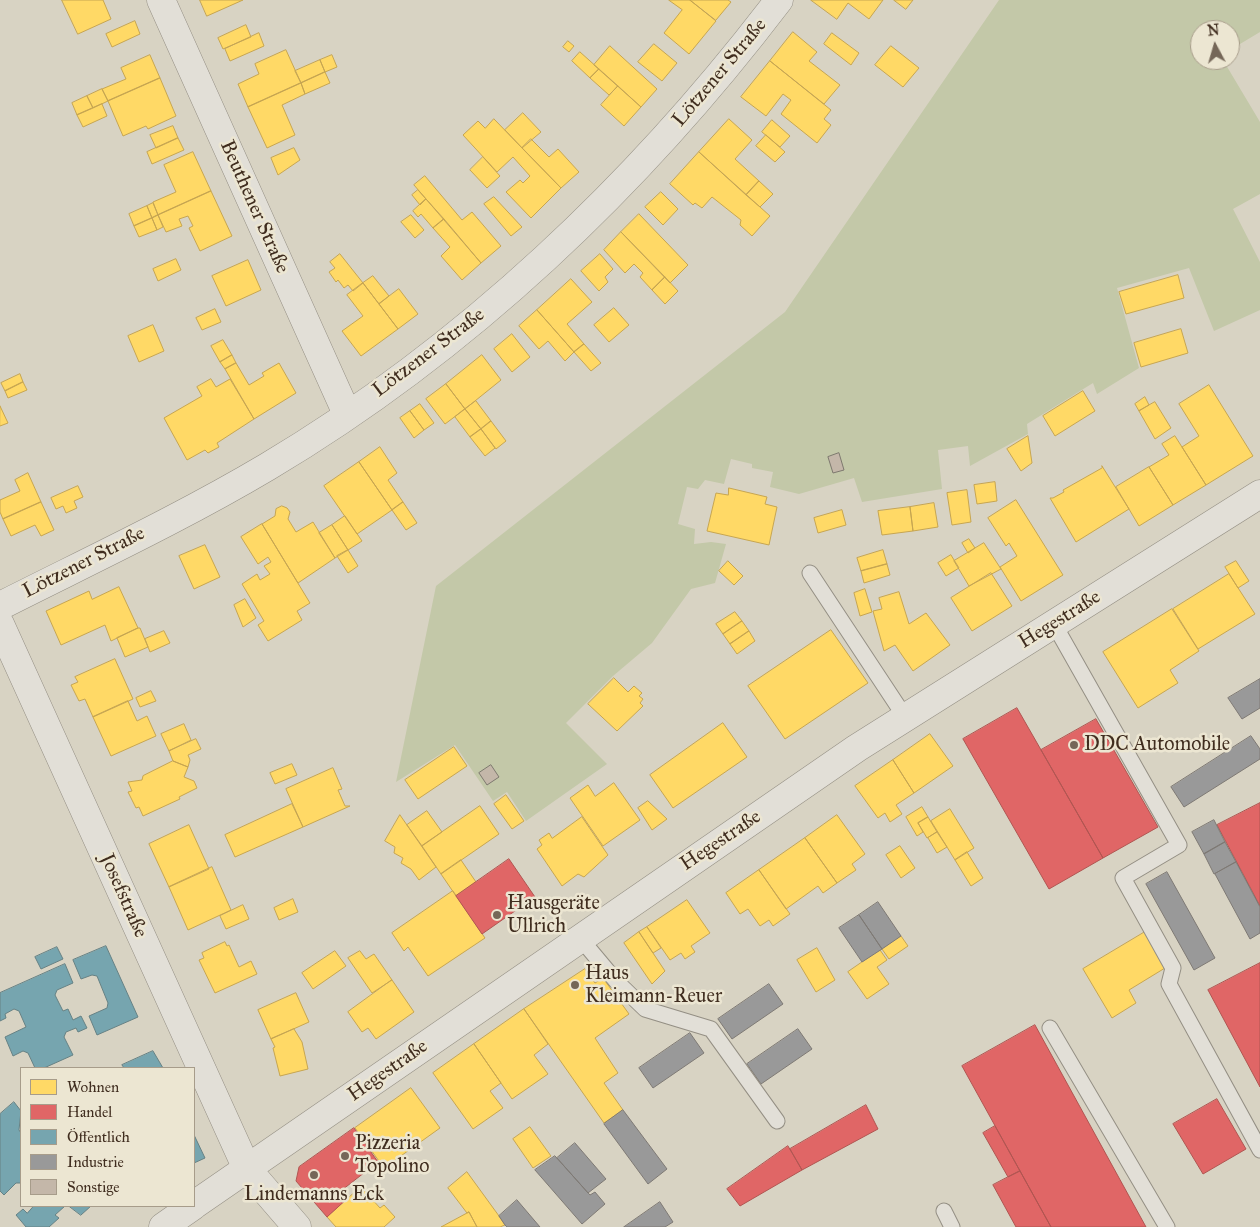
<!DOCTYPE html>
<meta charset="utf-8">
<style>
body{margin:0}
#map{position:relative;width:1260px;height:1227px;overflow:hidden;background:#d8d3c3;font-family:"IM FELL Great Primer",serif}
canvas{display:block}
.legend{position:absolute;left:20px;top:1067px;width:175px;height:140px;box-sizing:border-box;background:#ece6d2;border:1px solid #a79c8a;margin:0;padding:6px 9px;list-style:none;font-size:15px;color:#402d1f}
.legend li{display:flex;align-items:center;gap:10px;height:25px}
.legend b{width:25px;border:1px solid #a79c8a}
.north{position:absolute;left:1190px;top:20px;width:50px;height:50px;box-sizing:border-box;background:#ece6d2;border:1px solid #a79c8a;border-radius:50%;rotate:354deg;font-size:14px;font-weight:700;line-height:20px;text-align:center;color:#402d1f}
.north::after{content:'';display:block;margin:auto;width:18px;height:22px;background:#756758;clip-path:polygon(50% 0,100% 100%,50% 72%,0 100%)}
</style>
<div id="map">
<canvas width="1260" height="1227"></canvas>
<ul class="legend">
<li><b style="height:14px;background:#ffd966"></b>Wohnen</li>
<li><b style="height:14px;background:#e06666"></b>Handel</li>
<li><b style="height:14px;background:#76a5af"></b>Öffentlich</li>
<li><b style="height:14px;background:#999"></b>Industrie</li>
<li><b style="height:14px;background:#c4b7a9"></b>Sonstige</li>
</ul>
<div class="north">N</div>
</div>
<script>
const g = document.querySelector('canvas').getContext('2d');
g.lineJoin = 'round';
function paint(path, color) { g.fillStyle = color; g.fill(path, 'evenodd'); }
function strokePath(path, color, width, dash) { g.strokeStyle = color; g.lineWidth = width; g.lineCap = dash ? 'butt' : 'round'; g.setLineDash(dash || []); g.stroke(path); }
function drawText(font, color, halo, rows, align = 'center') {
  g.font = font + ' "IM FELL Great Primer",serif'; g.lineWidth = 5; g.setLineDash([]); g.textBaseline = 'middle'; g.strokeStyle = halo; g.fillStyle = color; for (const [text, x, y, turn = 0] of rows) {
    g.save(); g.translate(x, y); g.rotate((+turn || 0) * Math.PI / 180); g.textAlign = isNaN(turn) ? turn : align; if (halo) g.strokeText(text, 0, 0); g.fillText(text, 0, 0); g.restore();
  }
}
paint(new Path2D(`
 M999,0H1260V32L1230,50V30H1200V60H1223L1260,122V194L1233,209L1260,262V310L1214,331L1189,268L1117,288L1139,368L1097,394L1093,383L1027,424L1028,434L970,466L968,446L938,450L942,489L862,502L854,478L799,494L770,487L773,472L752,468V464L731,459L724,484L705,480L698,489L687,487L678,524L695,529L694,544L711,542L726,544L715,583L691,589L652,643L613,676L566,723L607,764L526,821L507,792L493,801L455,745L396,782L436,586L785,312Z`), '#c3c8a8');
const homes = new Path2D(`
 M62,0H103L111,19L78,34Z
 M200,0H243L207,16Z
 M669,0H690L716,21L689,54L664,33L682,10Z
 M690,0H728L731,2L716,20Z
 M811,0H883L869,19L848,3L837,19Z
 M894,0H913L906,9Z
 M135,21L140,34L112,47L106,34Z
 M246,25L251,37L223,49L218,38Z
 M793,32L817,52L809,61L840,85L824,104L770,61Z
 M259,33L264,46L230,61L225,49Z
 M832,33L859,53L851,65L824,44Z
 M568,41L574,46L569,52L563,47Z
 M654,44L677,63L662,81L638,62Z
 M610,46L657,89L641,107L594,65Z
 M891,46L919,68L903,87L875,65Z
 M286,50L301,83L248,107L238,84L259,74L255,64Z
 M580,52L599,69L590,78L572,61Z
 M150,55L160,78L108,101L102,89L126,79L121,68Z
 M332,55L337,67L325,72L320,60Z
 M320,60L325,72L301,83L295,71Z
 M770,61L831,110L824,119L831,125L817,143L781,114L791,100L783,94L766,116L741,97Z
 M599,69L618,86L609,95L590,78Z
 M325,72L330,83L305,94L301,83Z
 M160,78L176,116L148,129L146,126L123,136L108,101Z
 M301,83L305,94L282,105L295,135L267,148L248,107Z
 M618,86L641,107L624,126L601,105Z
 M102,89L108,101L93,108L87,96Z
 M87,96L93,108L77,115L72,103Z
 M102,104L107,116L83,127L77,115Z
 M523,113L541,132L522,148L505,130Z
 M494,119L561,188L531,218L506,192L520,180L523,183L530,176L513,157L497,172L463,135L478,121L485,128Z
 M729,119L752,140L735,159L759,181L746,195L699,152Z
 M772,120L790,136L780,147L762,132Z
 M173,126L178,138L156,148L150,135Z
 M766,135L785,152L775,162L756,146Z
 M178,138L184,150L152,164L147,152Z
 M531,139L549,157L558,149L579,172L561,188L522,148Z
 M294,148L300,160L278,175L271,158Z
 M193,152L211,191L158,215L153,202L176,192L164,165Z
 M699,152L770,216L752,236L740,225L741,220L712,197L702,208L695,203L693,205L670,184Z
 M483,157L500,176L487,188L470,170Z
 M425,176L462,220L472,212L501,246L481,263L414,185Z
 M759,181L773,194L760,207L746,195Z
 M418,190L426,199L420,205L412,195Z
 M211,191L232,236L200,251L189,228L193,226L188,216L179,219L182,226L166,232L158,215Z
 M661,192L678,209L663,225L645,207Z
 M494,197L522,227L511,236L484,204Z
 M426,199L444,219L433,228L421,214L418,217L413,211Z
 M153,203L158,215L152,218L147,206Z
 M147,206L152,218L134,226L129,214Z
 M639,214L688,265L670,283L621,232Z
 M158,215L163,227L157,230L152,218Z
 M411,215L424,230L415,238L401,222Z
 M152,218L157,230L139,237L134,226Z
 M444,219L481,263L462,280L441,256L450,247L433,228Z
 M621,232L665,277L652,290L640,277L643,273L634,264L625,273L604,250Z
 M340,254L363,283L353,291L348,285L344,288L338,280L336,282L329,272L335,268L330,262Z
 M600,254L613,269L605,277L608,282L599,291L581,271Z
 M176,259L181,270L158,281L153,269Z
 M248,260L261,290L226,306L212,276Z
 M1178,275L1184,298L1126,314L1119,292Z
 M373,276L389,296L379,304L363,283Z
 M665,277L678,291L665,304L652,290Z
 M571,279L592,302L567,324L584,344L574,352L537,310Z
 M363,283L398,329L361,356L342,331L363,316L347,295Z
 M399,289L418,314L398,329L379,304Z
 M614,308L629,325L609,342L594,325Z
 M215,309L221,322L202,330L196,318Z
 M537,310L574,352L565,361L548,341L539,349L519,326Z
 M153,325L164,351L139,362L128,336Z
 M1181,329L1188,353L1141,367L1134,343Z
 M512,334L530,357L512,372L494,349Z
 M223,340L232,355L220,362L211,346Z
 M584,344L601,363L591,371L574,352Z
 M232,355L236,363L225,369L220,362Z
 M482,355L501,380L465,409L446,384Z
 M236,363L249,385L264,376L262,373L279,363L296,393L254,419L225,369Z
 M20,374L23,382L5,391L1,383Z
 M211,379L216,387L230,379L254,419L217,443L219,447L208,453L205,450L187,460L164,418L202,396L197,387Z
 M23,382L27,390L8,398L5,391Z
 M446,384L465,409L445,424L426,399Z
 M1209,385L1253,456L1206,485L1182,447L1199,436L1179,404Z
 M1083,391L1095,411L1055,436L1043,416Z
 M1145,397L1149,405L1139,411L1135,404Z
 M476,401L491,421L481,429L465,409Z
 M1155,402L1171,428L1155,439L1139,411Z
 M420,404L434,423L424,430L410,411Z
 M0,406L8,423L0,426Z
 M465,409L481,429L470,437L455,417Z
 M410,411L424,430L414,438L400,418Z
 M491,421L506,441L496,449L481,429Z
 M481,429L495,448L485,456L470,437Z
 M1028,436L1032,463L1021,471L1007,449Z
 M1175,436L1206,485L1173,505L1149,467L1169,455L1162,444Z
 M380,447L397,473L388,480L403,502L392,510L359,462Z
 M359,462L392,510L357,534L324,486Z
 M1102,466L1129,509L1076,542L1050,498H1053L1064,492L1063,490L1102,468Z
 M1149,467L1173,505L1139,526L1116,487Z
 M28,473L41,502L3,519L0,512V500L20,491L15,480Z
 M995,482L997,501L977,504L974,485Z
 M78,486L83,497L74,501L77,508L66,513L63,506L56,509L51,498Z
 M729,488L767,497L765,504L777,507L769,545L707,531L716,493L728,495Z
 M967,490L971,522L952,525L947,493Z
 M1016,500L1063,575L1021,601L1000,567L1017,556L1009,543L1006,546L988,518Z
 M41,502L54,530L41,536L35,525L11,536L3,519Z
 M403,502L417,523L406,530L392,510Z
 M934,503L938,527L913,531L910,507Z
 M282,506L287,508L290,512L288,519L296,532L313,522L335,558L298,583L262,524L275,516L276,509Z
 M910,507L913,531L882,535L878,511Z
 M842,510L846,525L818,533L814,518Z
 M345,516L362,541L348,550L332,525Z
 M262,524L310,603L297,611L302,620L268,641L258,625L264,621L242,584L257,574L260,580L270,574L264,566L271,562L268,557L258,564L241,537Z
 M332,525L348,550L335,558L319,533Z
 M969,539L975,548L968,553L962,543Z
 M984,543L1001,569L969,586L954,561Z
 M205,545L220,577L194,589L179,556Z
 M348,550L358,566L348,573L337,556Z
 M883,550L887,564L861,571L857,558Z
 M951,555L959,568L946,576L938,563Z
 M728,561L743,576L734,585L719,571Z
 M1236,561L1249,581L1238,588L1225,567Z
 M887,564L890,575L864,583L861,571Z
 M991,573L1012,606L972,631L951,598Z
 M1229,574L1255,614L1198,649L1173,609Z
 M119,587L138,628L111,641L105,625L61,645L46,611L89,591L92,599Z
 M865,589L872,612L860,616L854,593Z
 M899,592L909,624L926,613L950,645L913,671L895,645L884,651L873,611L882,609L879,598Z
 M245,599L256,618L243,627L234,605Z
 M1172,609L1199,651L1170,670L1178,683L1138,708L1103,652Z
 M735,612L742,621L723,634L716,624Z
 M742,621L749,631L730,644L723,634Z
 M138,628H140L148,647L125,657L117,638Z
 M831,630L868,683L785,739L748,686Z
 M164,631L170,643L150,652L145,639Z
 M749,631L755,641L737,654L730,644Z
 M115,659L133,699L93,717L85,699L79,701L71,685L78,682L75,677Z
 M614,678L628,692L634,686L642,693L639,696L643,699L640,703L643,706L617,731L588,704Z
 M151,691L156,701L140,707L136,698Z
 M128,701L137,721L147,716L156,736L111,756L93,717Z
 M723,723L747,757L673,808L650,775Z
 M184,724L191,740L169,751L161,734Z
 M930,734L953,766L914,793L893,760Z
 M196,739L201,749L188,755L190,760L188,767L173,761L169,751Z
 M454,747L467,766L418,799L405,780Z
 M893,760L914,793L896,805L902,814L890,822L885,813L878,818L855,786Z
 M173,761L188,767L184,777L194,781L197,788L179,797L180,799L143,816L139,807L136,808L128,792L132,791L128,782L142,780L143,776Z
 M292,764L297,775L275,784L270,773Z
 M333,768L342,789L338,790L345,806H350L303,827L286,789Z
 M614,783L640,820L603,846L570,798L588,785L595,796Z
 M506,795L524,821L512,829L494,804Z
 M648,801L667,819L652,830L638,808Z
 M292,804L303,827L235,857L225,835Z
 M480,806L499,834L441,874L422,846Z
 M922,807L928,817L918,823L923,832L917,836L906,817Z
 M950,809L974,848L955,860L931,821Z
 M427,811L442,832L422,846L407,825Z
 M400,815L436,867L419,880L411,869L401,863L403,858L394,853L395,847L385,841Z
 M837,815L865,854L852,864L856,870L837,883L805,838Z
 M582,817L608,855L584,877L578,874L562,886L537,849L542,845L539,840L549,833L552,838Z
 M928,817L937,832L927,838L918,823Z
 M189,825L209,869L169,887L149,844Z
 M937,832L947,847L937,853L928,838Z
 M805,838L837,883L823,893L818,886L786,909L759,870Z
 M900,846L915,868L901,878L886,855Z
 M967,852L983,878L971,886L955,860Z
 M461,860L476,882L456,896L441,874Z
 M212,867L231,910L188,930L169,887Z
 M759,870L790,914L773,926L769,920L760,926L748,909L740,914L726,893Z
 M453,891L485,938L428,976L408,947L404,951L392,933Z
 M293,899L298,912L279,920L274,908Z
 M687,900L710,933L691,946L695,952L685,959L681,953L670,960L647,927Z
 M243,905L249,919L226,929L220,916Z
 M647,927L661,948L653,953L639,932Z
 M639,932L665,971L652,984L624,943Z
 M1145,932L1165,968L1129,990L1136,1003L1112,1018L1083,969Z
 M901,936L908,946L889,959L882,949Z
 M225,942L227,946L229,945L239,967L251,961L257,974L215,993L199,960L204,958L202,953Z
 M817,948L835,980L816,992L797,960Z
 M880,950L887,960L877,967L889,984L867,999L848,972Z
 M335,951L346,966L313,989L302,973Z
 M360,951L366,959L374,954L392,980L372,993L348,958Z
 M585,969L595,983L603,978L629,1014L595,1038L618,1073L604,1083L623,1110L604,1123L524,1009Z
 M392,980L414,1012L376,1039L368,1028L362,1032L348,1012Z
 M296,993L309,1022L271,1039L258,1010Z
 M524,1009L548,1044L534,1055L548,1074L512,1099L474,1044Z
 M294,1029L302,1042L308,1069L280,1076L273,1048L275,1047L271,1039Z
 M474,1044L501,1083L490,1091L503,1108L473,1129L433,1073Z
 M411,1088L440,1128L384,1168L355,1128Z
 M530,1127L551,1156L533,1168L513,1139Z
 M467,1172L499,1216L505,1225L500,1227H477L469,1212L467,1213L448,1188Z
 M361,1187L380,1208L384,1205L395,1217L384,1227H336L327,1217Z
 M469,1212L477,1227H441L467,1213Z`);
paint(homes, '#ffd966');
strokePath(homes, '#c6a551', 1);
const shops = new Path2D(`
 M1017,708L1103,858L1049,889L963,739Z
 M1096,719L1158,827L1103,858L1041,750Z
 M1260,803V906L1217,825Z
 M509,859L535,897L482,934L456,896Z
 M1260,963V1087L1208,990Z
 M1035,1025L1146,1227H1051L962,1066Z
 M1217,1099L1246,1149L1203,1174L1173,1124Z
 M866,1105L878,1129L802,1170L790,1149Z
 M995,1126L1020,1171L1008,1177L983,1133Z
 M354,1128L378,1162L342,1190L349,1197L327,1217L296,1181L299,1167Z
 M788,1146L802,1170L740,1206L727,1189Z
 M1020,1171L1051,1227H1016L993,1185Z`);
paint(shops, '#e06666');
strokePath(shops, '#b05551', 1);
const public = new Path2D(`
 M106,946L138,1017L97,1035L89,1016L107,1008L108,1003L97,976L92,975L81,979L73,960Z
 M57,947L63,959L41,969L35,957Z
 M65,964L73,983L57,990L55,995L63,1011L68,1009L73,1020L81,1016L87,1028L78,1032L76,1028L66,1032L64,1037L73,1055L44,1068H35L28,1053L23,1051L13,1056L5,1037L26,1027L19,1011L14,1009L5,1014L6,1018L0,1021V993Z
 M153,1051L163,1068H124L122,1065Z
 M14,1102L21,1111L19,1130L21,1133V1183H16L4,1195L0,1191V1114Z
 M195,1137L205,1158L194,1163V1138Z
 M34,1206H65L55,1215L59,1218L49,1227H26L16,1215L23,1209L27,1213Z
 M69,1206H91L81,1215Z`);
paint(public, '#76a5af');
strokePath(public, '#668184', 1);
const industry = new Path2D(`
 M1260,679V708L1242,719L1228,698Z
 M1251,736L1260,749V759L1184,807L1171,787Z
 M1214,820L1225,842L1204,854L1192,832Z
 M1225,842L1236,862L1214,874L1204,854Z
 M1236,862L1260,907V933L1250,939L1215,874Z
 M1167,872L1215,958L1194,970L1146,884Z
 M878,902L901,936L882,949L859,915Z
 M859,915L882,949L862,962L839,928Z
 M769,984L783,1004L732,1039L718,1019Z
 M798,1029L812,1049L761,1084L747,1064Z
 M690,1033L704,1053L653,1088L639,1068Z
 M623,1110L667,1169L648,1184L604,1124Z
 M575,1143L606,1179L588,1193L557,1158Z
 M555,1156L590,1195L595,1192L605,1204L582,1224L535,1170Z
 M517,1200L540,1227H507L505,1225L499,1216Z
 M660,1202L673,1222L665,1227H624Z`);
paint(industry, '#999');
strokePath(industry, '#7e7974', 1);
const building = new Path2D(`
 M839,453L844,470L833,473L828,457Z
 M491,765L499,777L487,785L479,773Z`);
paint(building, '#c4b7a9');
strokePath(building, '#7e796f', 1);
const lane = new Path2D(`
 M810,573L905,717
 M1054,624L1179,845L1123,878L1173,968L1169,984L1260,1150
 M580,938L616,981L645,1009L711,1029L777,1121
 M1050,1028L1167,1227
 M944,1211L952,1227`);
const street = new Path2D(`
 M161,0L347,414
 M0,606C89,561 181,518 267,467C467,348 639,184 779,0
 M0,624L247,1169L297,1227
 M194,1205L857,748L1260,494
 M163,1227L193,1206`);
strokePath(lane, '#948f84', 17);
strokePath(street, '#948f84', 29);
strokePath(lane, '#e2dfd7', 15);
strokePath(street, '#e2dfd7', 28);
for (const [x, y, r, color] of [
 [1074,745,5,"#756758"],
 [497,915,5,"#756758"],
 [575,985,5,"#756758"],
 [345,1156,5,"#756758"],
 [314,1175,5,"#756758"]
]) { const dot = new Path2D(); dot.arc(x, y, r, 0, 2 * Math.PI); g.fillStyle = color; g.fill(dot); strokePath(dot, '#ece6d2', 2); }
drawText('20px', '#402d1f', '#ece6d2', [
 ["Lötzener Straße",720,73,-50],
 ["Beuthener Straße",254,207,66],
 ["Lötzener Straße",429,353,-37],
 ["Lötzener Straße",84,563,-27],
 ["Hegestraße",1060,620,-32],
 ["Hegestraße",721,841,-34],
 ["Josefstraße",123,896,66],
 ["Hegestraße",388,1071,-35]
]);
drawText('20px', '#402d1f', '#ece6d2', [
 ["DDC Automobile",1084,745],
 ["Hausgeräte",507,904],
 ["Ullrich",507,927],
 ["Haus",585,974],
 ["Kleimann-Reuer",585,997],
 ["Pizzeria",355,1144],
 ["Topolino",355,1167],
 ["Lindemanns Eck",314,1195,"center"]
], 'left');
</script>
